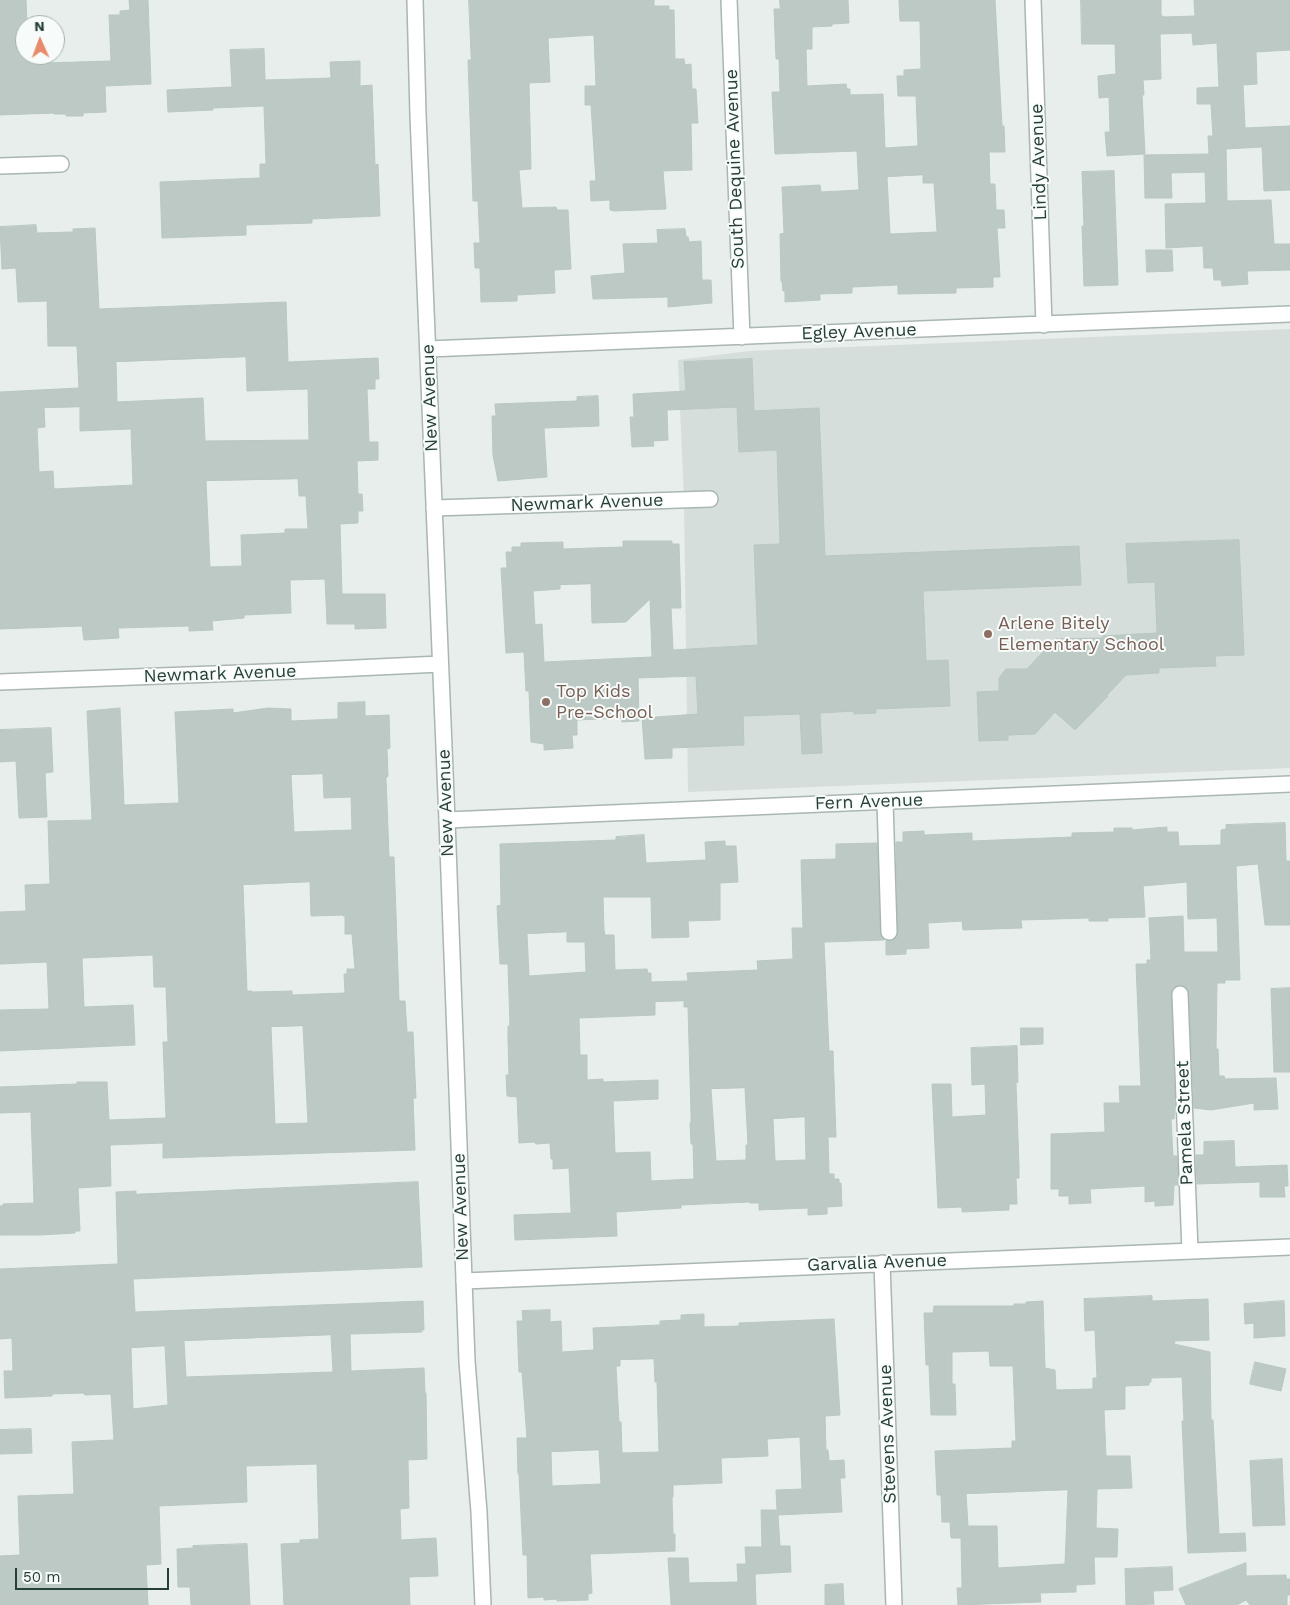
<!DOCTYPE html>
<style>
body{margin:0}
#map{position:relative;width:1290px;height:1605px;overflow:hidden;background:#e7eeeb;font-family:"Work Sans",sans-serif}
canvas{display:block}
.north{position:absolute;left:15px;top:15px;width:50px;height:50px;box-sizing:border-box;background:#f7fbf9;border:1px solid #a4b0ac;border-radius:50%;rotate:358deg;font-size:14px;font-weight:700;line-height:20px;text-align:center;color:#273f39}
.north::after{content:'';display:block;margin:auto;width:18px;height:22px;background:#e78b6c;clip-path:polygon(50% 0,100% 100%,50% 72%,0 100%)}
.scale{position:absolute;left:15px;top:1568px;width:154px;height:22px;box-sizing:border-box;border:2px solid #273f39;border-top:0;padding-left:6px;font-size:15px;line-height:18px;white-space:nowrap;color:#273f39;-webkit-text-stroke:4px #f7fbf9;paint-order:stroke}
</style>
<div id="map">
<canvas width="1290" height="1605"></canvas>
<div class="north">N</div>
<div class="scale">50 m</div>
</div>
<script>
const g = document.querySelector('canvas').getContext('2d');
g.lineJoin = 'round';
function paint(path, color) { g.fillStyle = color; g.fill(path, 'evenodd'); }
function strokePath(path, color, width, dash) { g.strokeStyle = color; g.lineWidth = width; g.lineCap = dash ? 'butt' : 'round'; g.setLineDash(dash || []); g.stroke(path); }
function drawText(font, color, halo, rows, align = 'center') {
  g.font = font + ' "Work Sans",sans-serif'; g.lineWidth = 4; g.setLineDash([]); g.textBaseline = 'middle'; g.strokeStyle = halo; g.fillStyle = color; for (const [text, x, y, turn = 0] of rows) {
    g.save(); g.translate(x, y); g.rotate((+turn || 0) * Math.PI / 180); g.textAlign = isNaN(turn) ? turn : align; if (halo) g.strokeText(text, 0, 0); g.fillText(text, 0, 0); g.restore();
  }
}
paint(new Path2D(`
 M1290,329V768L688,792L684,499L678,360L749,351Z`), '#d5deda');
const building = new Path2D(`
 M0,0H26L27,24L55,23L54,25H25V55H47L45,63L111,61L109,15H120V11L130,10L129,0H148L151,84L105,86L106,112L83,113V116H66V114H54V113L0,115Z
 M469,0H654V6H669V10H674L675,59H684L685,65L691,64L692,89H696L698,123H691L692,170L663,171L666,209L614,211L610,210V200L591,201L590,181H596L591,105H585V86H596L594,35L548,38L550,82L529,83L531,169L519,170L522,208L556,207L557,210H568L571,269L554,270L555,293L517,295V301L481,302L480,268H475L474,243H480L478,201H473L468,60H471Z
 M780,0H848L849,23L832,24V26L812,27V49H806L807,86L846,84L847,89H850V95L883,94L885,148L918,146L916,96H898L897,76H904V70L921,69L920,22L919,21H900L899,0H995L1002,126H1004L1005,152H989L990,184H995L996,210H1004L1005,228H997L1000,277H993V287L956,288V293L898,294V285L852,287V293L820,294V300L785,302V291H783L782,281H781L780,234L784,233L782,187L820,185L821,192L859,190L857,151L775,154L772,92H780L779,59H776L774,9H780ZM923,175V183H934L937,232L890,234L887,177Z
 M1081,0H1161V16H1163V17L1195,16L1194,0H1290V50L1256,52L1257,84L1243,85L1245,128L1290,126V190L1264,191L1262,147L1226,149L1227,201L1271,200L1274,244H1290V270L1247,271L1248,284L1222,286L1221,280H1214L1213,268H1204L1203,246L1166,248L1165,204L1206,203L1205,172L1171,173L1172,198H1145L1144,155L1209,154L1208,136H1213L1211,104H1197V88L1219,87L1217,43L1193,45L1192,33L1160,34L1161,79L1143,80L1144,95H1142L1145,154L1107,156L1105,132H1110L1109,97L1099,98L1098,76L1116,74L1115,44H1082Z
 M264,49L265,80L331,78L330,62L360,61V86L372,85L375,165L378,164L380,216L312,219V223L246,225V235L162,238L160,182L260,178V164H266L264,106L213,108V110L168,112L167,90L232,87L230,50Z
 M1114,171L1118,285L1084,286L1082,226H1084L1082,172Z
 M36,225L37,233L73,232V229L95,228L99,309L286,302L288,362L378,358L379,379H375V389H367L369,442H378V460L357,461L358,494H362L363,511H358V523L340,524L342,594H385L386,628L355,629V624H327L325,579L290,580L291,613L244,615V618L212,621L213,630L189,631V626L118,628L119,638L84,640L82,626L0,629V392L79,388L77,346H48L47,301L18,302L16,268L2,269L0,227ZM246,357L247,391L308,389L309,440L205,441L203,398L117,402L116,362ZM80,407V431L131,429L133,485L54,489L53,471L39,472L37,428L45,427L44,408ZM298,479L299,496H306L308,529H285V533L241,535L242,566L210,567L206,481Z
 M685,229L686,237H688L689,242L701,241L702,280H711L712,303L668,307V297L593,299L591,276L625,273L623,244L658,243L657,230Z
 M1146,250H1172L1173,271L1147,272Z
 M752,359L754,411L819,408L825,556L1079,546L1081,585L923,591L926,661L948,660L950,706L876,709V713L854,714V711L820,713L822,753L802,754L800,714L743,716L744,745L672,748V758L645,759L642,718L698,714L696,676L638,678L639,721L622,722V718L577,720V735H572L573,748L544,750V744L531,742L529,691H526L524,652L506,653L501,568H507L506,552H512V547H521V543L563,542V549L623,547V541H672V544H679L681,608H671L673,650L758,645L754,545L780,544L777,450L739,452L737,407L667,410L668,440L653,441L654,446L632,447L630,417H634L633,394L686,391L684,362ZM591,584L592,623L626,622L650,599L652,657L544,662L542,624L535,625L533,591L560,589V585Z
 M598,396L599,426L544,428L547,477L498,481L493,455L492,416H496L495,404L577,401V397Z
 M1239,540L1244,655L1215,656L1216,666L1159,668V673L1126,675L1107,695L1108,696L1075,730L1055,712L1035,734L1008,735V740L979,741L977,692L999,691V678L1006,669H1027L1055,639L1103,638V636L1157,633L1155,582L1128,583L1126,544Z
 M365,702V716L389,715L390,748L387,749L388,776L386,778L389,856L390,857H394L399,1001H405L407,1032H413L416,1098H413L415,1150L163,1158V1143L110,1145L111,1186L78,1188L80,1231H75V1233L40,1235H0V1206H3V1204L34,1203L31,1112L0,1113V1087L77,1084V1082H107L109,1120L166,1118L163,1042H168L166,987H154L153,955L82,958L84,1007L133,1005L135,1045L0,1051V1010L49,1009L47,962L0,964V912L26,911L25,885L50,884L48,821L92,820L87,711L120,708L124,805L179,803L175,712L233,709V713L268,708L291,709V721L338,719V703ZM323,774L324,798L351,797L352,830L294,832L291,775ZM310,882L311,916L343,915V916H345V934H352L355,969H347V974H344L345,993L292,995V991L252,992V991H247L243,885ZM303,1026L308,1123L275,1124L271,1027Z
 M51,728L53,772L45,773L47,817L19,818L16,761L0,762V730Z
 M1285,823L1286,861H1290V925H1265L1258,864L1236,866L1240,980H1225V983H1217L1216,1049H1218L1219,1076H1224L1225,1079L1276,1078L1278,1109L1254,1110V1103L1211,1110L1194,1108L1189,994L1185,986L1180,985L1175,986L1172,989L1171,994L1175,1106L1174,1119H1171L1173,1156H1177L1178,1185H1174L1173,1205L1155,1206V1201L1145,1202V1186L1090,1189L1091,1203L1069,1204V1196H1059V1189H1051V1134L1105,1132L1104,1103H1120L1119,1086H1141L1136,964H1147V960H1151L1149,918L1183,916L1184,952H1218L1217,918L1188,919L1187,882L1143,886L1145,917L1108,918V921H1089V918L1021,920L1022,928L963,930L962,921L928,923L929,948L906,949V954L886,955V941L894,940L898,932L896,842H903V832L924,831V835L972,833V841L1072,837V833L1114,832V828H1132V830L1167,827V832H1178L1179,846L1221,845V830L1226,829V825Z
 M644,835L646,863L706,860L705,842L725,841V846H736L738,882L720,883V920L688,921L689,937L652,938L651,897H603L604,930L605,935H614L615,970L647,969L648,973H651V982L688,981L687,973L758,970L757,961L793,959L792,928H803L801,860L836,859V844L877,843L880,932L884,940L824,942L829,1051H833L836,1137H828L829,1174H834V1179H839V1183H841L842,1206L827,1207V1214L808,1215V1208L759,1210V1203H750V1202L681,1205V1208L616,1212L617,1236L515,1240L514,1215L571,1213V1210L569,1168L553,1169V1159H551L550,1143L536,1144L534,1142L519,1143L517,1097L507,1096L506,1075H509L508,1040V1026H510L508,964H500L497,906L501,905L500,844L616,840V837ZM567,932V942H585L586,972L529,976L527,934ZM684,1001V1007H688L691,1113V1123H690L691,1144H693L694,1179L651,1181L650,1152L615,1153L613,1101L658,1099V1080L603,1082V1079L587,1080V1055H580L579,1018L655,1015V1002ZM745,1088L748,1145H746V1160L716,1161L711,1089ZM805,1117L806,1160L775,1161L773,1119Z
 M1290,988V1072H1274L1271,989Z
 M1021,1028H1043V1044L1021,1045Z
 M1017,1046L1018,1082L1016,1083L1019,1166V1178H1016L1017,1204H1009V1210L962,1212V1207L938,1208L932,1084H951L952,1117L986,1115L985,1084L972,1085L971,1048Z
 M1234,1141L1235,1167L1287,1165L1288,1186H1284L1285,1197H1260V1182L1197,1184L1196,1155H1204V1142Z
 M418,1182L422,1267L133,1279L135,1312L423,1301L424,1330H421L422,1332L350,1334L351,1371L424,1368L425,1393H426L427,1459L408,1460L409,1508L400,1509L401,1540L436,1538L438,1576L409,1577L410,1605H284L281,1544L300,1543V1540L319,1539L317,1464L246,1466L247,1502L159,1506L161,1564L146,1565L148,1605H0V1556L20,1555L18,1496L74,1494L72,1442L114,1440L111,1394L85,1395L83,1393L52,1394V1396L5,1398L4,1371H13L12,1338L0,1339V1269L118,1264L116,1192L136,1191V1194ZM331,1335L333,1372L186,1377L184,1341ZM165,1346L168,1405L133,1409L131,1348Z
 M1152,1296V1301L1208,1299L1209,1340L1175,1341L1174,1344L1210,1352L1211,1420H1213L1219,1534L1245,1533L1246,1551L1188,1553L1182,1421H1184L1182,1377L1151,1378V1382H1149V1385L1125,1386V1409L1104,1410L1106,1456H1130L1132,1488L1097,1489L1096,1528L1118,1529L1117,1557H1094L1095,1584L1076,1585V1592L1040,1593L1041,1602L958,1605L957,1588H962V1583L961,1538H951L950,1522H942L941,1495H937L935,1451L1012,1448V1441H1016L1013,1366H990L989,1351L952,1352V1384H955L956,1415H931L929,1365H926L924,1313H933L934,1306H1014V1304H1026V1302L1043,1301L1045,1368L1055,1370L1056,1390L1093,1389V1378H1097L1095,1330L1085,1331L1084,1299ZM1068,1490L1065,1564L998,1568L997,1526H968L966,1494Z
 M1284,1301L1285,1336L1254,1338V1323L1245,1324L1244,1304Z
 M550,1310V1322L561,1321L562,1352L594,1350L593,1328L660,1325V1321L681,1320V1315L704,1314V1327L739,1326V1323L834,1319L840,1415L825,1416L826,1450H828L829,1461L844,1460L845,1478H840L842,1512L778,1515L780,1546H790L791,1572L755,1574L756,1605H671L668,1558H688L689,1583L738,1582L737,1564H746L745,1547H762L761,1510H777L776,1490L802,1489L800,1437L767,1439L768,1456L721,1458L722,1483L673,1485V1497H672L673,1534H675V1551L590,1554L592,1593L588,1594V1600L557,1601V1599L544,1600V1597L528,1598L527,1555H523L519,1474H518L517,1438H527L522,1372H519L517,1321H523L522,1311ZM654,1359L655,1382H657L659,1452L622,1453L621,1422H619L616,1366H620V1360ZM599,1450L601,1484L552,1486L551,1452Z
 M1255,1362L1286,1369L1281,1391L1250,1384Z
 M31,1429L32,1453L0,1454V1430Z
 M1282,1459L1285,1525L1253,1526L1250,1461Z
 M247,1544L250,1605H191L190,1587H178L177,1549L193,1548V1546Z
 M1246,1563V1576L1286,1575V1579H1290V1595H1287V1605H1250L1246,1600L1237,1605H1186L1179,1589Z
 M1172,1567L1173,1590L1153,1591L1154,1604L1126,1605L1125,1569Z
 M843,1584L844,1605H825V1585Z`);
paint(building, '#bcc9c4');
strokePath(building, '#b9c7c2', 1);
const minor = new Path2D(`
 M729,0L742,337
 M1033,0L1044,325
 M0,166L61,164
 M428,349L1290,314
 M434,508L710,499
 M885,801L889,932
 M447,820L1290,784
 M1180,994L1190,1251
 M882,1263L894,1605
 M464,1281L1290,1247`);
const tertiary = new Path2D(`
 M415,0L418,115L447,820L467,1361L479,1512L483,1605
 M0,682L293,671L440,664`);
strokePath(minor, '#aab6b2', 18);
strokePath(tertiary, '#aab6b2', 18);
strokePath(minor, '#fff', 15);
strokePath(tertiary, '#fff', 15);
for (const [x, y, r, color] of [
 [988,634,5,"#8d6e63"],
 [546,702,5,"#8d6e63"]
]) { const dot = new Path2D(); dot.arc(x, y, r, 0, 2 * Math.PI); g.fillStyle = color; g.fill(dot); strokePath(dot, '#f7fbf9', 2); }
drawText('18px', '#273f39', '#f7fbf9', [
 ["Lindy Avenue",1039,162,-92],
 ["South Dequine Avenue",735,169,-92],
 ["Egley Avenue",859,332,-2],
 ["New Avenue",430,398,-92],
 ["Newmark Avenue",587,503,-2],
 ["Newmark Avenue",220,674,-2],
 ["Fern Avenue",869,802,-2],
 ["New Avenue",446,803,-92],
 ["Pamela Street",1185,1123,-92],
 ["New Avenue",461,1207,-92],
 ["Garvalia Avenue",877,1263,-2],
 ["Stevens Avenue",888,1434,-92]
]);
drawText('18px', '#785e54', '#f7fbf9', [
 ["Arlene Bitely",998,624],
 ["Elementary School",998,645],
 ["Top Kids",556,692],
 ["Pre-School",556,713]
], 'left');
</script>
